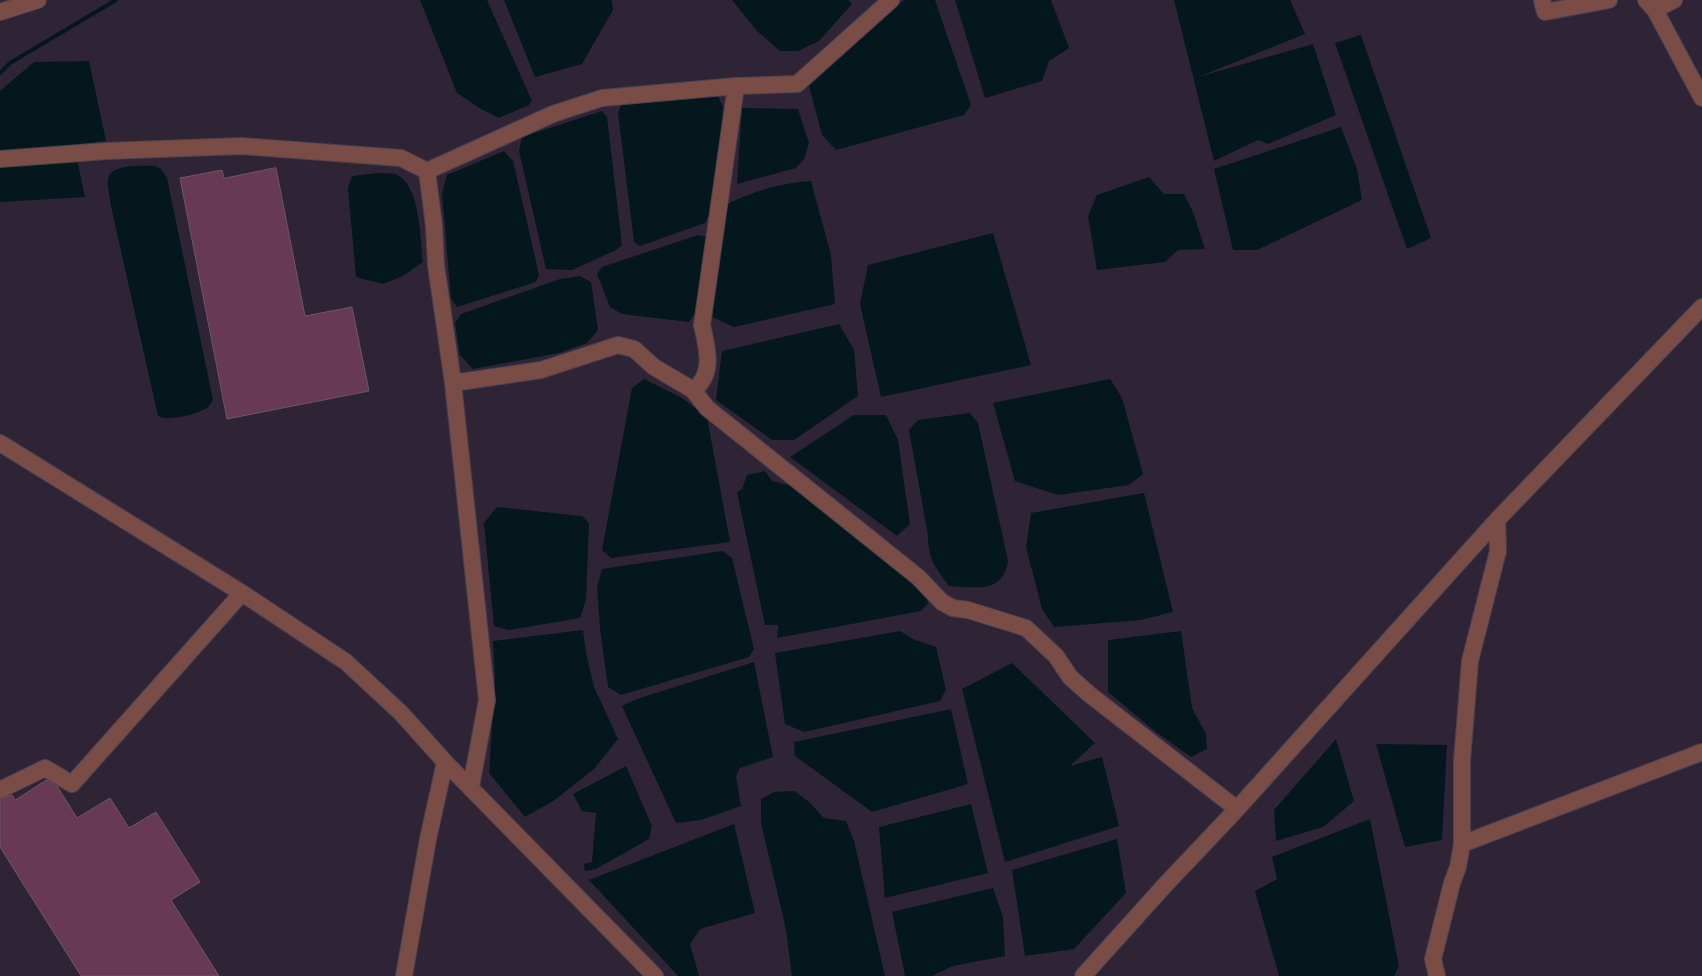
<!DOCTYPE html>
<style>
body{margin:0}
canvas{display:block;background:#2e2435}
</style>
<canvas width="1702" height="976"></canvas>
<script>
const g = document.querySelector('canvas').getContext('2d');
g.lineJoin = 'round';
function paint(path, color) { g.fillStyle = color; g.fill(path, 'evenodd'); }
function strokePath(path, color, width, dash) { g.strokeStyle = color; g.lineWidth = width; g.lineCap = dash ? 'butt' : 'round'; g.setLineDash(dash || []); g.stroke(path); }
paint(new Path2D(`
 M420,0H487L532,101L529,105L499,118L481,109L457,93Z
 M504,0H612L613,10L582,64L535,77Z
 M732,0H848L852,4L819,41L798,51H780L757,31Z
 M904,0H935L971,105L964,115L836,150L822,135L809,86Z
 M955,0H1051L1069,48L1049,61L1042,81L985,98Z
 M1174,0H1290L1305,34L1198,77L1313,44L1336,115L1268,144L1258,140L1214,161Z
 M1361,35L1431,238L1407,249L1335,43Z
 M89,61L106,141L0,153V91L34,62Z
 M718,96L723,107L717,200L705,223L640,246L634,242L618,113L621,105Z
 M742,108L798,109L809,143L804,159L796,168L737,184Z
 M602,111L607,117L622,245L616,250L572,270L546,269L519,151L522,137Z
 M1341,127L1357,169L1362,200L1257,250H1233L1214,169Z
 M504,151L513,161L539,275L536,282L457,307L451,298L442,193L447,175Z
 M77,159L85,197L0,202V168Z
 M155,166L161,169L167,178L213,400C211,403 209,406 207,408C197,414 168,422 158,416L110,202C110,195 107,187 108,180C109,163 143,166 155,166Z
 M379,173C384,173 390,173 395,174C421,183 420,240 423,262L403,276L383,284L356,277L348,188L352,176Z
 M1149,177L1164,194H1184L1193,212L1205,249L1178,250L1165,262L1097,270L1088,216L1097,195Z
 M811,181L831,255L835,304L734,327L712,317L723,206C751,192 780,183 811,181Z
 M993,233L1031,365L881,397L860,304L868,265Z
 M698,235L707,237L697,310L689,322L622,314L610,307L597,274L602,267Z
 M580,276L591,282L598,330L587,343L559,353L473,369L460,355L455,323L461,314L560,279Z
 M839,324L854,350L858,396L794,440H772L716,400L722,351Z
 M644,379L682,398L707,417L730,542L611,558L602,550L632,388Z
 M1110,379L1122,398L1143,474L1129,485L1058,495L1015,481L993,403Z
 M970,413L978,423L1008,561C1002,595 976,587 949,586C936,568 928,560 928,536L909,430L918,420Z
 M854,415H886L898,440L910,524L897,536L790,457Z
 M765,471L772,481L792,486L926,594L928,603L921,611L777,638L778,625H765L737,492L742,489L747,475Z
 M1144,493L1173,612L1141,620L1054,627L1042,609L1026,547L1031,513Z
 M497,507L582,516L589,523L586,600L580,618L509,630L494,626L484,523Z
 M722,551L732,558L754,649L749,657L621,695L608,687L600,629L597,587L602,569Z
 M583,630L586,653L594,687L618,739L594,769L552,802L525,817L489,773L495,677L493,641Z
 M900,631L913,639L936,647L946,690L940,701L804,732L785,724L775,653Z
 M1181,631L1192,708L1206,734L1207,749L1191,757L1156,732L1108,692V640Z
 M754,662L773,757L740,768L736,776L741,806L701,820L676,823L622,706L637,699Z
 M1012,663L1095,743L1070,766L1102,757L1119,826L1005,862L962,689Z
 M951,709L968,784L872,812L795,756L794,742Z
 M1336,739L1354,801L1323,827L1276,841L1274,810Z
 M1376,744L1447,745L1442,840L1405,847Z
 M626,766L652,826L649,839L596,869L585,871L584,864L592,862L596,813L582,811L573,794Z
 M794,791L808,801L824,818L846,821L854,841L885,976H792L786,929L761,823V799L774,792Z
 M971,804L988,873L885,898L879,827Z
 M1370,819L1399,966L1394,976H1279L1255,891L1277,879L1272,857Z
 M734,824L755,913L700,929L690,944L699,976H678L589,880Z
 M1117,839L1126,893L1074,949L1025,956L1012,870Z
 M993,888L1003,917L1005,956L953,966L932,976H905L892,912Z`), '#03171d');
strokePath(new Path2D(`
 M0,73L10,63L116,0`), '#03171d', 4);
const building = new Path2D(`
 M276,168L305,316L352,307L369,391L227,419L180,178L222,170L224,178Z
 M47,780L57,786L77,818L110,798L129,828L156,812L200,882L171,900L219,976H81L0,847V799L12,795L15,800Z`);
paint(building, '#683952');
strokePath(building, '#6d5762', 1);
const minor = new Path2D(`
 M1542,0L1545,12L1609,0
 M1646,0L1655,10L1702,98
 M1655,10L1674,0
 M0,12L38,0
 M0,159L107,151L241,146L401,158L427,171L553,114L602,98L736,86L797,84L891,0
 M427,171L434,226L436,265L453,383L487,700L471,786
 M453,383L541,370L618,345L634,349L654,367L693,390C715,375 707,347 702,325L736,86
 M693,390L707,408L918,577L942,602L953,608L968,610L1026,628L1056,656L1070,677L1089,694L1237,809
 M0,443L242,593L346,662L401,713L445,762L428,839L404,976
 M445,762L655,976
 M0,790L45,768L72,784L242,593
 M1462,844L1702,752
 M1083,976L1166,884L1237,809L1497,520L1702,307
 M1437,976L1433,959L1452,883L1458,867L1462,844V761L1470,661L1498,551L1497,520`);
strokePath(minor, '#4a4151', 18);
strokePath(minor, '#794d46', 16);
</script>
